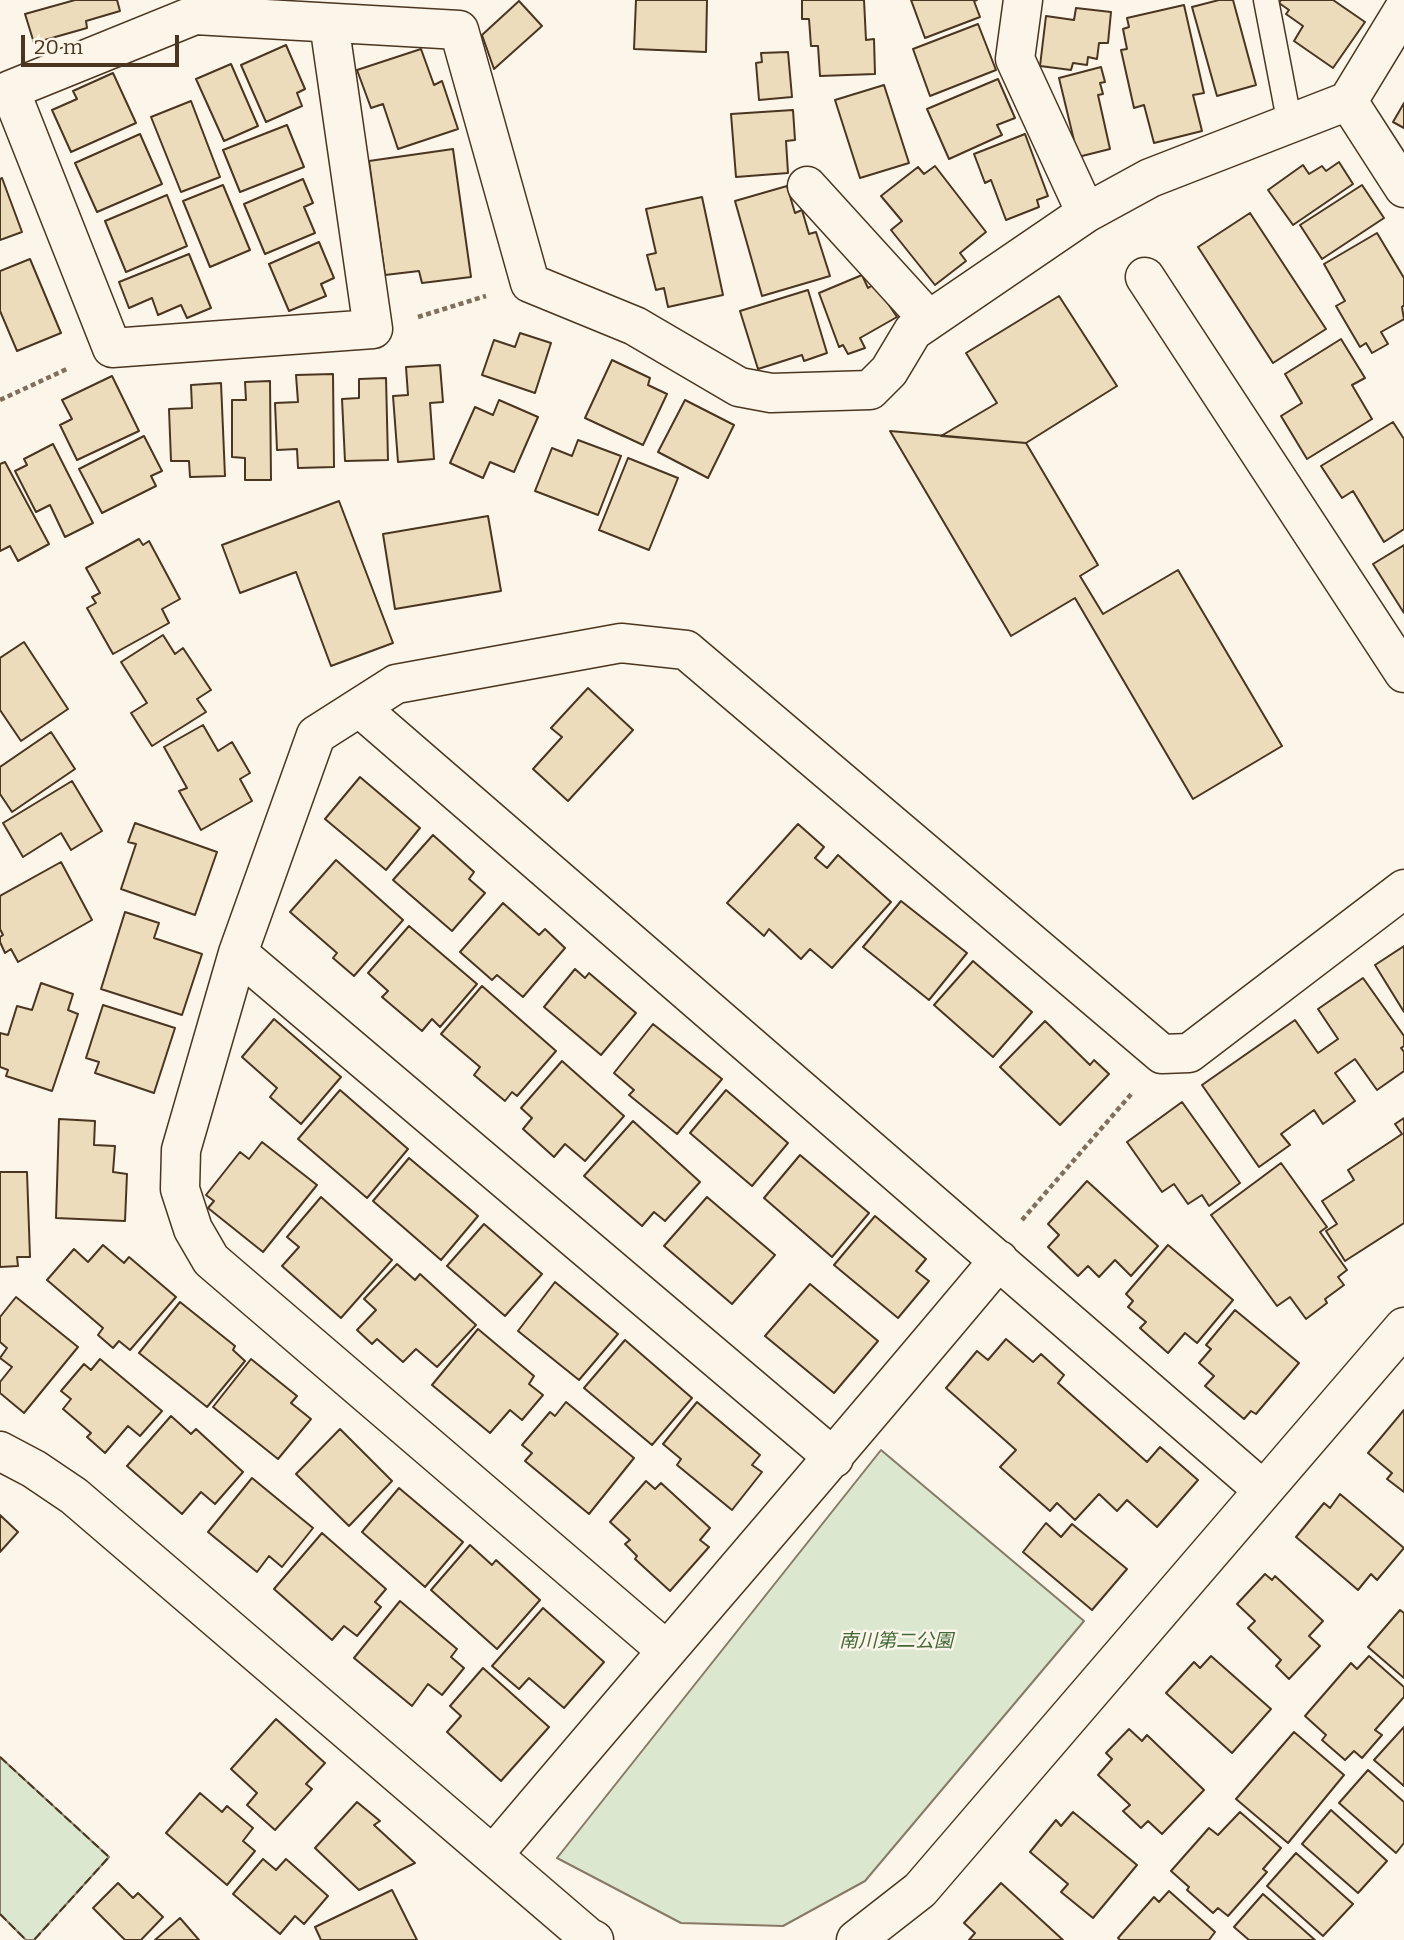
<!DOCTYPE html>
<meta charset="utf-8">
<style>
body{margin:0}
#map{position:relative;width:1404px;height:1940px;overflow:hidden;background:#fbf6e9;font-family:Bitter,serif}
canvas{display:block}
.scale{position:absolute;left:21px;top:35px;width:158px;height:32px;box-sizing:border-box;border:4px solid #4a3520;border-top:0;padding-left:9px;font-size:21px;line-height:24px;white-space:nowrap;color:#4a3520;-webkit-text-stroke:5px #fbf6e9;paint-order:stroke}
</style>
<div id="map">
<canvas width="1404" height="1940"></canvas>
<div class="scale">20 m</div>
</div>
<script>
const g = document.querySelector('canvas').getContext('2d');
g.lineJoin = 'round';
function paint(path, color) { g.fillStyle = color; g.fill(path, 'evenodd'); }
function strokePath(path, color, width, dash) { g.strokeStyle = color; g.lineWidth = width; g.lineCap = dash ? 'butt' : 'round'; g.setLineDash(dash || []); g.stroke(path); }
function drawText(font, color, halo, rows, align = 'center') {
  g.font = font + ' Bitter,"Noto Sans JP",serif'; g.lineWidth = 5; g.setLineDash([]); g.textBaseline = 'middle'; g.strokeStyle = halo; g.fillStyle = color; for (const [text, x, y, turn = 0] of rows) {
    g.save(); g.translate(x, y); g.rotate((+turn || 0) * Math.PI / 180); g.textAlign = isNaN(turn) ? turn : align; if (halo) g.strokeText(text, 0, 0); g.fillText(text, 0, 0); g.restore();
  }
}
const green = new Path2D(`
 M881,1450L1084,1621L865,1881L783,1926L681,1923L557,1858Z
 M0,1757L109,1857L34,1940H26L0,1914Z`);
paint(green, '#dce7d0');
strokePath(green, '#887966', 2);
const building = new Path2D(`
 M75,0H117L120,11L86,21L87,28L34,43L25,14Z
 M636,0H707L706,52L634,49Z
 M802,0H864L866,40L874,39L875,74L820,76L818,46H811L809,19H802Z
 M911,0H977L974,1L980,17L925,38Z
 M1219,0H1233L1256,85L1217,96L1192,7Z
 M1281,0H1333L1365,22L1333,68L1294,41L1303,26L1286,14L1289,10L1279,3Z
 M519,1L542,26L494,69L482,35Z
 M1184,5L1204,93L1193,95L1202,131L1154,143L1144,105L1134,108L1121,50L1127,49L1123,29L1129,27L1127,18Z
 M1076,8L1111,12L1108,43H1099L1097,59L1088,57L1087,65L1073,63L1071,70L1040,66L1046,16L1074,20Z
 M978,24L996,70L930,96L913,49Z
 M286,45L305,89L297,93L302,106L266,122L241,65Z
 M421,49L434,85L442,81L458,129L398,149L383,104L371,108L357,70Z
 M788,52L792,97L759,100L756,63L762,62L761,53Z
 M231,64L258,126L224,141L196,79Z
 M1101,67L1105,82L1100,83L1103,94L1098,95L1110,149L1078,157L1059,78Z
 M113,73L136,123L71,152L52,110L77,99L73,91Z
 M998,79L1015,118L997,125L1002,135L949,159L927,109Z
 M884,85L909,163L860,178L835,100Z
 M191,101L220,177L181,192L151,117Z
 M1404,103V128L1393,122Z
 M793,110L795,140L786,141L788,173L736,177L731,114Z
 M287,125L304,167L240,192L223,150Z
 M140,134L162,184L97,212L75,163Z
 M1025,134L1048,196L1037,200L1039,207L1006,220L991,180L985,183L974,154Z
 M453,149L471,277L422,283L419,271L385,275L369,161Z
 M1339,162L1353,184L1293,225L1268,190L1303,165L1309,174L1322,166L1326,171Z
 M935,166L986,232L960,253L966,261L935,285L891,230L902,221L881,196L918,167L924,174Z
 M2,178L22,232L0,240V179Z
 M303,179L313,203L304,207L315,233L265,254L244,204Z
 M223,185L250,250L210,267L183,201Z
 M1362,185L1384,218L1322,259L1300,225Z
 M787,186L795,213L802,210L809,234L816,232L830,276L762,296L735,201Z
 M167,195L187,246L126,272L105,221Z
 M702,197L723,295L668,307L664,288L656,290L647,255L656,253L646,209Z
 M1250,213L1326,329L1273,363L1198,247Z
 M1377,233L1404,278V305L1402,307L1404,319L1381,332L1388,344L1372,353L1366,343L1360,347L1336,306L1345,301L1324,264Z
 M319,242L334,278L321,284L326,296L289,311L269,264Z
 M189,254L211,308L187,318L181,305L158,315L152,298L129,308L119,282Z
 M30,259L61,333L17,351L0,311V271Z
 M862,275L868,288L875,284L897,317L860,338L865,348L848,354L843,345L839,347L819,293Z
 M808,290L827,353L804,361L802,355L758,369L740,311Z
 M1059,296L1117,386L1026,443L941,436L997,403L966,353Z
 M520,333L551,343L535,393L482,375L494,340L515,347Z
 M1341,339L1365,378L1352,385L1372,419L1307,459L1281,416L1302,403L1285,374Z
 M612,360L650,378L648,385L667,394L643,445L585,418Z
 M440,365L443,402L430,403L434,459L398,462L393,396L408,395L406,367Z
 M333,374L334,467L298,468L297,449L277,450L275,403L298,402L296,375Z
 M112,376L139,431L77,460L60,425L72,419L62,400Z
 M386,378L388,460L345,461L342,399L359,398V379Z
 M270,381L271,480H245V458L232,457V400H246L245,382Z
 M221,383L225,476L190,477L189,461H171L169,409L192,408L191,385Z
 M499,400L538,417L514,472L490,462L483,478L450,463L475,407L493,415Z
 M685,400L734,425L708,478L658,452Z
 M1393,422L1404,439V529L1384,542L1353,491L1342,498L1321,466Z
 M890,431L1026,443L1098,565L1080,576L1103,614L1178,570L1282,746L1193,799L1075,598L1011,636Z
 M144,436L162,471L151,476L156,486L102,513L79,469Z
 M578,440L621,456L598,515L535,491L552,448L572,456Z
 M53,444L93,523L65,537L50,505L36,512L15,471L27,465L24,459Z
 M628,458L678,478L649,550L599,530Z
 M5,462L49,544L18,561L10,546L0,551V464Z
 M339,501L393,643L331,666L296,572L240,593L222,545Z
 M488,516L501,591L395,609L383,534Z
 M139,539L143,545L149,541L180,599L162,609L169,623L113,654L87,608L96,603L92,597L100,593L86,568Z
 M1404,545V613L1373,564Z
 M163,635L175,654L183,648L211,690L197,699L206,712L152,746L131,713L147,703L121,662Z
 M24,642L68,709L21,741L0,710V658Z
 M588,688L633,730L568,801L533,769L562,737L551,728Z
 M203,725L218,751L232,742L250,773L240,779L252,801L201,830L179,791L187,788L164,747Z
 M51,732L75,769L12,812L0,794V767Z
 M360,777L420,828L386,870L325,819Z
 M72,781L102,831L71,850L61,833L23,857L3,823Z
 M135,823L217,852L195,915L121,889L136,844L128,842Z
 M798,824L824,847L815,858L827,868L838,855L891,902L832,968L810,949L801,959L769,929L764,936L727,903Z
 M433,835L474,872L469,879L485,893L452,931L393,880Z
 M336,860L403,920L354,976L333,958L337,953L290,912Z
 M61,862L92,920L18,962L11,949L5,953L0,942V937L3,935L0,929V896Z
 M901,901L967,953L929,1000L863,947Z
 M503,903L539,935L545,929L565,948L523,997L497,975L492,980L460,952Z
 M125,912L159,923L154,938L202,954L182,1015L101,989Z
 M409,926L477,984L440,1027L432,1019L422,1031L382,997L388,991L368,973Z
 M1404,946V1012L1375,965Z
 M973,961L1032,1012L993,1057L934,1005Z
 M575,969L585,978L589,973L636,1013L601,1055L544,1007Z
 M1363,978L1404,1036V1046L1401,1048L1404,1052V1071L1377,1090L1355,1059L1335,1073L1355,1101L1323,1124L1314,1110L1281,1134L1290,1145L1259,1167L1202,1085L1295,1020L1318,1053L1338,1039L1318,1009Z
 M41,983L73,994L68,1010L78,1014L52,1091L6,1076L8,1070L0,1067V1033L8,1035L17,1006L32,1010Z
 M482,986L556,1051L517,1096L512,1092L505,1101L474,1075L480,1067L441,1034Z
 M103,1005L175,1028L154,1093L95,1073L99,1062L86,1058Z
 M274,1019L341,1077L301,1124L270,1097L277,1088L242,1057Z
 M1045,1021L1090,1065L1094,1060L1109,1074L1060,1125L1000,1067Z
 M653,1024L722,1079L677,1134L629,1095L634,1090L614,1073Z
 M562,1061L624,1116L585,1161L565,1144L554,1157L523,1129L532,1118L521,1108Z
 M340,1090L408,1149L367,1198L298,1139Z
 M726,1090L788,1143L752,1186L690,1133Z
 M1182,1102L1240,1183L1209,1206L1202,1195L1188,1204L1174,1184L1162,1192L1127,1142Z
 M1404,1118V1223L1345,1261L1326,1231L1337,1224L1322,1201L1354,1180L1348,1170L1402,1134L1395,1124Z
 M59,1119L95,1121L94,1145L115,1146L113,1172L127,1174L125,1221L56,1218Z
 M633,1121L700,1182L665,1221L654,1212L642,1226L584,1176Z
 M262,1142L317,1185L263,1252L208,1208L214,1201L206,1195L240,1152L249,1159Z
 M800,1155L869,1213L832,1257L764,1198Z
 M409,1158L478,1216L441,1260L373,1201Z
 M1281,1163L1327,1227L1320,1232L1347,1270L1338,1277L1344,1285L1325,1299L1327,1303L1306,1319L1290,1297L1277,1306L1211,1215Z
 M0,1172H27L30,1257H17L18,1266L0,1267Z
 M1087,1181L1158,1246L1131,1276L1115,1260L1099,1277L1088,1266L1078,1276L1048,1247L1059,1235L1048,1224Z
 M321,1197L392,1260L341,1318L282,1266L299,1247L287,1237Z
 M707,1197L775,1255L732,1304L664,1246Z
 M875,1216L926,1259L916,1271L929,1281L898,1318L834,1265Z
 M484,1224L542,1274L505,1316L447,1266Z
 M103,1245L124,1263L129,1257L176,1297L130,1350L119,1341L113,1348L98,1335L103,1328L47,1280L74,1249L88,1262Z
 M1168,1245L1233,1300L1197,1343L1185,1333L1168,1353L1140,1328L1146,1322L1128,1307L1133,1301L1126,1294Z
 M397,1264L415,1280L420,1274L476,1325L437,1367L416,1349L403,1362L377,1339L372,1344L357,1330L376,1310L364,1299Z
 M555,1282L618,1334L579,1380L518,1331Z
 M810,1284L878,1341L834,1393L765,1336Z
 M16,1297L78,1347L24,1413L0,1393V1382L12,1367L0,1358L7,1348L0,1342V1317Z
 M180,1302L235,1346L233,1350L245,1361L207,1407L139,1353Z
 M1235,1310L1299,1363L1256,1414L1251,1411L1244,1419L1205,1386L1214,1376L1199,1363L1211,1349L1206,1345Z
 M478,1329L534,1376L529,1384L543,1395L522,1420L510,1410L490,1433L432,1385Z
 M1006,1339L1033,1362L1041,1354L1064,1375L1058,1383L1147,1462L1160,1447L1198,1480L1157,1527L1127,1500L1117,1511L1099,1494L1075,1520L1057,1503L1050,1511L1000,1467L1016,1450L946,1388L977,1351L988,1360Z
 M625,1340L692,1398L652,1445L584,1388Z
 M100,1359L162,1411L140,1436L128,1426L105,1453L87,1437L91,1433L63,1409L71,1399L61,1391L84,1364L91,1370Z
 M251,1359L297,1396L291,1403L311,1419L278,1459L213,1407Z
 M566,1402L634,1458L589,1514L525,1461L532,1453L522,1445L550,1412L555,1416Z
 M697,1402L760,1455L752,1465L762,1472L732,1510L677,1465L681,1459L663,1444Z
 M1404,1410V1492L1387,1479L1392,1473L1368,1453Z
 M171,1416L191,1434L196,1429L243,1472L215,1504L201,1492L182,1514L127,1466Z
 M340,1429L392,1481L349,1526L296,1474Z
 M252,1478L313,1528L282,1567L269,1556L257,1572L208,1532Z
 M646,1481L655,1489L661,1483L710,1528L700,1540L709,1547L670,1591L635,1559L637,1556L625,1544L630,1540L610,1522Z
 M399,1488L463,1542L425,1587L362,1532Z
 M1340,1494L1404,1548L1377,1580L1371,1574L1358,1590L1296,1537L1324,1503L1330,1508Z
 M0,1515L18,1532L0,1552Z
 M1046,1523L1061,1537L1072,1524L1127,1569L1092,1610L1023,1552Z
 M322,1533L386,1589L375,1602L381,1607L357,1636L344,1626L332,1640L274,1589Z
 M470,1545L492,1565L496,1560L540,1600L497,1649L431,1590Z
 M1265,1574L1272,1580L1275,1576L1323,1621L1309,1636L1320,1646L1289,1679L1276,1666L1281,1660L1248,1628L1255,1621L1237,1604Z
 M400,1601L457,1649L451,1657L464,1668L442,1695L428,1684L412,1706L354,1658Z
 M543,1608L604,1662L564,1708L529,1678L519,1689L492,1666Z
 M1400,1610L1404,1613V1678L1368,1647Z
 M1211,1656L1271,1709L1232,1753L1166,1693L1194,1662L1200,1668Z
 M1369,1656L1404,1687V1697L1375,1730L1382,1735L1362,1758L1354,1751L1345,1760L1322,1740L1326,1735L1305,1716L1351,1663L1357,1669Z
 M483,1668L549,1727L501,1781L447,1732L461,1716L450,1706Z
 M276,1719L325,1763L306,1784L312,1789L275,1830L247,1805L257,1793L231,1769Z
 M1404,1727V1786L1374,1760Z
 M1129,1729L1142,1741L1147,1735L1204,1790L1162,1834L1148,1821L1141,1828L1123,1811L1130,1805L1098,1775L1112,1759L1106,1753Z
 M1294,1732L1344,1775L1288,1843L1236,1799Z
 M1368,1770L1404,1802V1843L1396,1853L1339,1803Z
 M200,1793L222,1812L227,1806L253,1828L243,1841L255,1851L227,1885L166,1833Z
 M357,1802L380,1821L374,1825L415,1863L359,1890L315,1848Z
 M1331,1810L1387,1861L1358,1893L1302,1844Z
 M1073,1812L1137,1865L1093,1918L1061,1892L1068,1884L1030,1852L1056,1820L1061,1826Z
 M1240,1812L1281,1848L1263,1869L1267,1872L1228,1916L1218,1908L1213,1913L1187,1890L1189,1887L1171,1871L1209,1828L1218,1835Z
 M1296,1853L1353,1904L1323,1936L1267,1886Z
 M263,1859L276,1870L286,1859L328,1896L304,1924L295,1916L280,1934L233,1894Z
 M118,1883L133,1898L138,1893L163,1917L141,1940H125L93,1908Z
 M1001,1883L1063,1940H969L975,1933L964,1923Z
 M392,1890L417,1940H321L315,1927Z
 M1169,1891L1215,1932L1209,1940H1120L1118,1938L1154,1897L1159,1902Z
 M1263,1894L1315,1940H1249L1234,1927Z
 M180,1918L199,1940H155Z`);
paint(building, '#ecdcbc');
strokePath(building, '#4a3520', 2);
const lane = new Path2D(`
 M1266,0L1290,125`);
const street = new Path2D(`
 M1023,0L1015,59L1086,213
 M329,23L373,329L112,348L10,90L195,15L459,30L530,283L635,326L739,387L771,393L870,390L889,371L913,331L1086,213L1150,178L1348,101L1404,9
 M1348,101L1404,188
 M807,186L929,320
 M1145,277L1404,673
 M360,708L1263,1490
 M238,953L834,1458
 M0,1451L34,1469L74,1496L588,1937L594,1940
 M666,1650L211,1260L193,1229L180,1189L181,1150L238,953L316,735L396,684L621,643L686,650L1162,1054L1189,1053L1404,889
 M493,1855C661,1656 832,1460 999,1260
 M856,1940L920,1890L1404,1327`);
strokePath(lane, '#4a3520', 27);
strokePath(street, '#4a3520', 41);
strokePath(new Path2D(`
 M418,317L486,296
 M0,400L69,368
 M1022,1220L1133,1092`), '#7f6f5c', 4.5, [5, 3.5]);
strokePath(lane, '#fbf6e9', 24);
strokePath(street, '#fbf6e9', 38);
strokePath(new Path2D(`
 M0,1757L109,1857L34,1940
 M0,1914L26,1940`), '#4a3520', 2, [9, 3.5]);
drawText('italic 19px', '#436837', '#fbf6e9', [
 ["南川第二公園",896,1642]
]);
</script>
